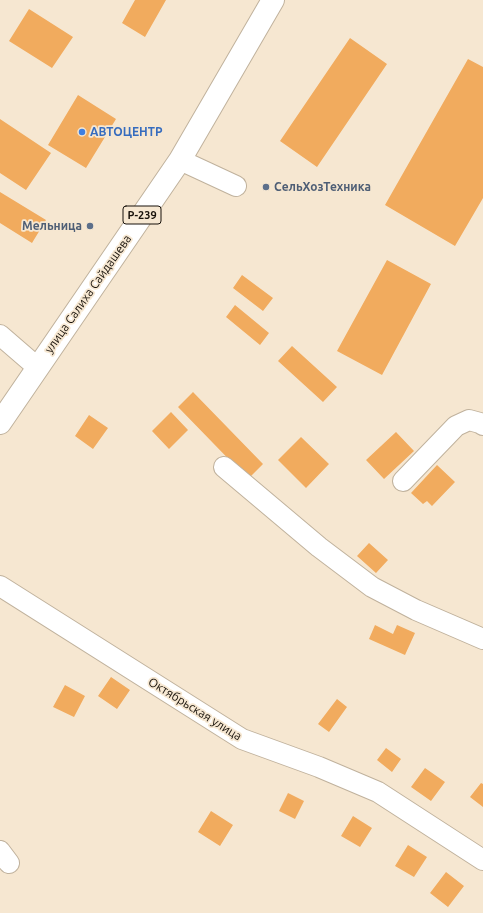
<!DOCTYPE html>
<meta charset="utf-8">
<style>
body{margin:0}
canvas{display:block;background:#f6e7d1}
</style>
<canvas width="483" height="913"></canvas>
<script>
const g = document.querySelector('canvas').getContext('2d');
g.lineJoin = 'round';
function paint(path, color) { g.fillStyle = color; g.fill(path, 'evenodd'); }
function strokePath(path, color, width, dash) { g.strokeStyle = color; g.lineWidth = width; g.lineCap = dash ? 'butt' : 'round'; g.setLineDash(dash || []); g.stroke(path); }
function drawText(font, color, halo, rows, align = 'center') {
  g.font = font + ' Ubuntu,sans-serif'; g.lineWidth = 3.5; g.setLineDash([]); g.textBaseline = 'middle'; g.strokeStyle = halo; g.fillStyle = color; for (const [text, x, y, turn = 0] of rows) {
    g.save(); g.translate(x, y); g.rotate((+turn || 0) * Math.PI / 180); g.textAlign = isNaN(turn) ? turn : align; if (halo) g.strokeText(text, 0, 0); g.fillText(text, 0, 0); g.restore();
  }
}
paint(new Path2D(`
 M135,0H166L145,37L122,23Z
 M29,9L73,37L52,68L9,41Z
 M350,38L387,64L317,167L280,141Z
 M468,59L483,67V198L455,246L385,205Z
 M78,95L116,119L86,168L48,145Z
 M0,119L51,153L26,190L0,173Z
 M0,192L46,220L32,243L0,223Z
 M387,260L431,284L382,375L337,351Z
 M242,275L273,298L263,311L233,288Z
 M235,305L269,333L260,345L226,317Z
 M292,346L337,387L323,402L278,361Z
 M193,392L263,464L248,479L178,407Z
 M171,412L188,430L169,449L152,431Z
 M89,415L108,428L93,449L75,436Z
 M396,432L414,451L384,479L366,460Z
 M301,437L329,464L306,488L278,460Z
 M437,465L455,482L432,506L427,501L423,504L411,493Z
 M369,543L388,560L376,573L357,556Z
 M375,625L393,634L397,625L415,633L405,655L369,639Z
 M111,677L130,690L117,709L98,696Z
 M65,685L85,696L74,717L53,707Z
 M337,699L347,707L329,732L318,724Z
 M386,748L401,759L392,772L377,760Z
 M425,768L445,782L431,801L411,787Z
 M481,783L483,784V807L470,797Z
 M288,793L304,801L295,819L279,811Z
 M211,811L233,825L220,846L198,832Z
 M353,816L372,828L360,847L341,836Z
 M408,845L427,857L414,877L395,866Z
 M446,872L464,886L448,907L430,893Z`), '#f1ab5e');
const minor = new Path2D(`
 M180,160L236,186
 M0,335L37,367
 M224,467L319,547L372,587L416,610L483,639
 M403,481L456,426L469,420L480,423L483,425
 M0,586L242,739L319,767L378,792L483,860
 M0,851L9,863`);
const highway = new Path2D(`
 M0,423L180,160L273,0`);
strokePath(minor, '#c0b29d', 22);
strokePath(highway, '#c0b29d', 24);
strokePath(minor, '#fff', 20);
strokePath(highway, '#fff', 22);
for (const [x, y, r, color] of [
 [82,132,4,"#3f7fe0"],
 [266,187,4,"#5c6f8a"],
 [90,226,4,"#5c6f8a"]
]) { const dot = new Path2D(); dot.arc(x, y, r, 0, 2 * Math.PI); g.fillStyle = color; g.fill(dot); strokePath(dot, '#f6e7d1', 1.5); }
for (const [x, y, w] of [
 [142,215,38]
]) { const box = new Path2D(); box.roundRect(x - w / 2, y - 9, w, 18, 3); g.fillStyle = '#f6e7d1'; g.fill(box); strokePath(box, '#17110a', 1); }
drawText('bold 11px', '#17110a', null, [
 ["Р-239",142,215]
]);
drawText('bold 12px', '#366cbe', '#f6e7d1', [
 ["АВТОЦЕНТР",90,132]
], 'left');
drawText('bold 12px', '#4e5e75', '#f6e7d1', [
 ["СельХозТехника",274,187],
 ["Мельница",82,226,"right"]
], 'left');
drawText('12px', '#17110a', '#f6e7d1', [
 ["улица Салиха Сайдашева",88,294,-55],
 ["Октябрьская улица",195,709,32]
]);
</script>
